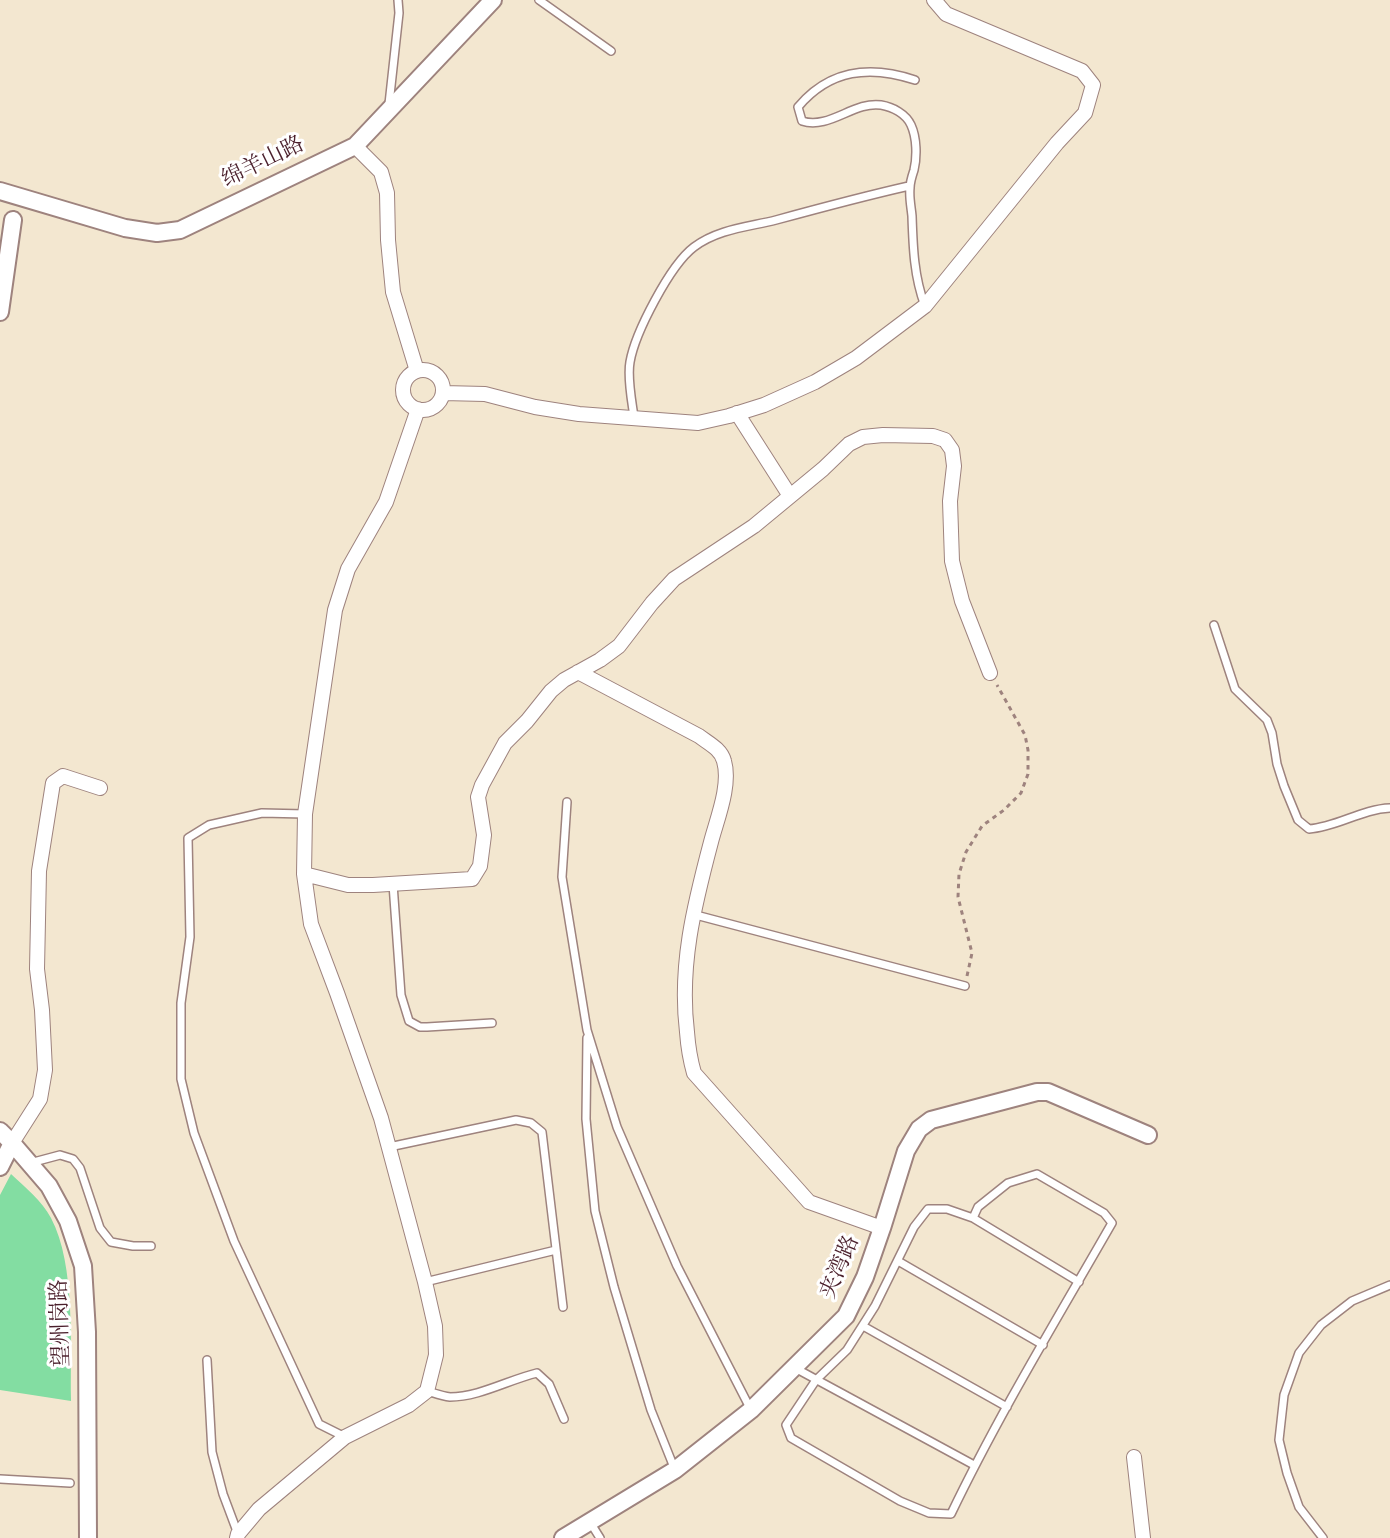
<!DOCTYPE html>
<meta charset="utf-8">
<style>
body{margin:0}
canvas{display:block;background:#f3e7d0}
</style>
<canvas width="1390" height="1538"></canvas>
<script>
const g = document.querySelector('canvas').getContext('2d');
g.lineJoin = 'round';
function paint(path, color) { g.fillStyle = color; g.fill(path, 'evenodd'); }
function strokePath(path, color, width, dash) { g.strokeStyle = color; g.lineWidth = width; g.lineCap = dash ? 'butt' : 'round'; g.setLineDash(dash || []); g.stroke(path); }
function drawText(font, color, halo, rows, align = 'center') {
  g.font = font + ' "Sorts Mill Goudy","Noto Serif SC",serif'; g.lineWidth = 6; g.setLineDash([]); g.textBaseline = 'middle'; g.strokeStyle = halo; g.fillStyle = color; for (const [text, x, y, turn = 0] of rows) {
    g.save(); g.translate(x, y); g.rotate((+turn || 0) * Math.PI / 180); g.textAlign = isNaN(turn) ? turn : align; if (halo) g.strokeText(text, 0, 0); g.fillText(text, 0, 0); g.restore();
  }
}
paint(new Path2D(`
 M11,1174C25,1187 42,1201 51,1218C76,1265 70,1348 71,1401L0,1390V1195Z`), '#83dda2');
const service = new Path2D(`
 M539,0L611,51
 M915,80C870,65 830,69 798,107L802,121C829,130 854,101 881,105C893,107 906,114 911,125C917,138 917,157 914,170C912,176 910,182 910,188C909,197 911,206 912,216C913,247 914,277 925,306
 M389,104L399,13L398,0
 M634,417C632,402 627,378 630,362C635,333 670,265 694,247C718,229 748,227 776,220C820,208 865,196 909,186
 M1214,625L1235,689L1267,720L1272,733L1277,764L1284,786L1298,820L1309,829C1337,827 1362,809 1390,808
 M567,802L562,877L587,1030L617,1127L677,1266L751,1410
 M305,814L262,813L209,825L188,838L190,937L181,1003V1079L194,1133L234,1241L319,1424L345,1437
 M393,884L401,995L409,1021L420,1027H427L492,1023
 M692,914L965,986
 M587,1038L586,1119L595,1211L614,1287L651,1410L675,1470
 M389,1147L516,1120L531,1123L542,1132L563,1307
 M30,1163L60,1155L73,1159L80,1168L100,1228L111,1242L133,1246H151
 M973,1218L978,1207L1008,1183L1037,1174L1104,1213L1112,1223C1057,1319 999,1414 951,1514L929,1513L900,1501L791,1438L786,1425L816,1380L847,1350L875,1306L914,1227L928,1209H947L973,1218L1079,1282
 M898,1261L1043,1345
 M425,1282L556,1250
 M863,1326L1007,1407
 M207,1360L212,1452L223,1494L238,1534
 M795,1368L974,1465
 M427,1391C434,1393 442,1396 450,1397C479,1397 508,1380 537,1373L549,1384L564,1419
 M0,1479L70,1483
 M590,1522L600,1538
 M1323,1538L1299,1507L1287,1473L1279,1440L1284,1395L1299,1353L1321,1325L1352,1301L1390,1285`);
const minor = new Path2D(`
 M355,146L381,172L387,193L388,240L393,292L417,371
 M403 390a20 20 0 1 1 40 0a20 20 0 1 1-40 0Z
 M443,393L485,394L535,407L579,414L698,423L729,416L764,405L815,382L856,358L925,306L1057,143L1085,113L1093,85L1082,71L946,14L934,0
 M737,413L790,496
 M578,672L699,736C708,743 721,749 724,761C731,785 717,819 711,842C694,906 679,966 687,1032C688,1046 690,1059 694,1073L809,1202L882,1228
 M304,874L348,885H373L472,879L480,866L484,835L478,797L482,785L505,743L527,721L551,691L564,680L600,660L619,646L652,603L674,579L754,526L823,469L849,444L863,437L883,435L933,436L945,440L952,450L954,466L950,501L952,561L962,601L990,673
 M12,1143L40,1099L45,1070L42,1010L37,969L39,871L53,783L63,776L100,788
 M1134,1457L1143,1538
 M237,1538L238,1534L259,1509L345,1437L409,1405L427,1391L436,1355L435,1326L425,1282L381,1118L337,993L311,924L304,874L305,814L335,610L348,569L386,502L418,409`);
const tertiary = new Path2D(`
 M0,191L125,228L157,233L180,230L355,146L493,0
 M0,312L13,220
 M0,1131L12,1143L49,1186L68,1221L83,1266L87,1332L88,1538
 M0,1167L12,1143
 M563,1538L675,1470L751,1410L846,1316L865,1277L882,1228L906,1151L919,1129L931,1120L1037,1092H1048L1148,1135`);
strokePath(service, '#9e837e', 10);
strokePath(minor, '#9e837e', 16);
strokePath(tertiary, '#9e837e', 20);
strokePath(new Path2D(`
 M967,976L972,953L958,897L959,874L966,852L982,826L1004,810L1021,793L1028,774V750L1025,735L997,685`), '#9e837e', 3, [4.5, 4.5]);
strokePath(service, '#fff', 7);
strokePath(minor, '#fff', 14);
strokePath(tertiary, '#fff', 16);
drawText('22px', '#4a1f2b', '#fff', [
 ["绵羊山路",264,164,-26],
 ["夹湾路",842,1268,-67],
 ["望州岗路",63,1323,-92]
]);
</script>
